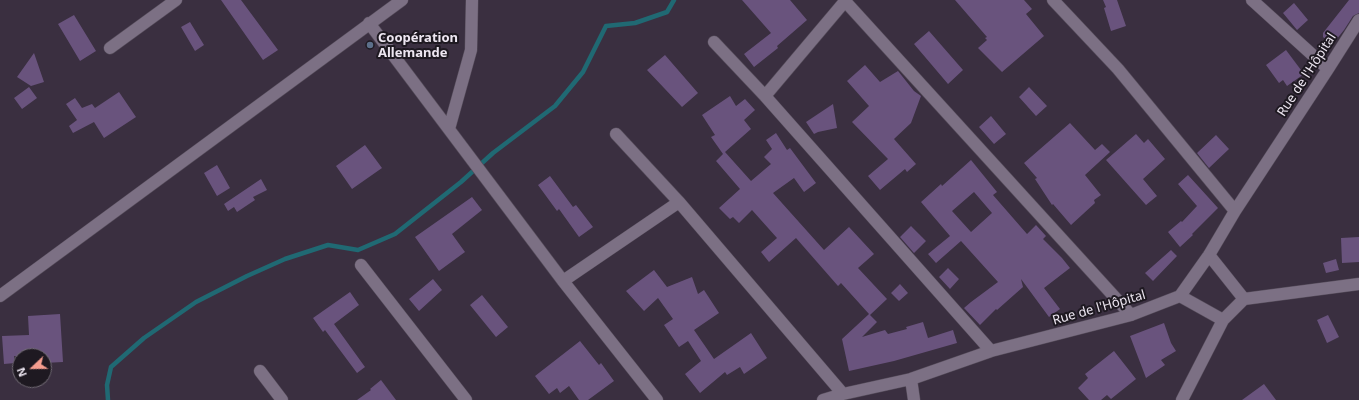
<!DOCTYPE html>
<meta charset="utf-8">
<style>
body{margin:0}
#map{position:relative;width:1359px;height:400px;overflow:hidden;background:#3a2f40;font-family:"Noto Sans",sans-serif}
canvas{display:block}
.north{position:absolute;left:12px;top:348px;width:40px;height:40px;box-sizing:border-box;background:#1e1921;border:1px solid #716b74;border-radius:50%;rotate:248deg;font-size:11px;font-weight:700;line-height:16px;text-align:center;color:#ede6f1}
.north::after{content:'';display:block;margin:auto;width:14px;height:18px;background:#f59d8f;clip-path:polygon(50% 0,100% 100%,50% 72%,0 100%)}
</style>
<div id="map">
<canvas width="1359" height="400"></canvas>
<div class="north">N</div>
</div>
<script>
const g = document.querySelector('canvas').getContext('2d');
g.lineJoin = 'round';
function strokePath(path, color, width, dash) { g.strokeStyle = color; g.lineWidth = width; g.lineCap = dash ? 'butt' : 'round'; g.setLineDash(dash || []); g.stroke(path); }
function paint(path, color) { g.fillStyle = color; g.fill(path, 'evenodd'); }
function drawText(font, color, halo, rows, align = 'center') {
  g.font = font + ' "Noto Sans",sans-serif'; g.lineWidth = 4; g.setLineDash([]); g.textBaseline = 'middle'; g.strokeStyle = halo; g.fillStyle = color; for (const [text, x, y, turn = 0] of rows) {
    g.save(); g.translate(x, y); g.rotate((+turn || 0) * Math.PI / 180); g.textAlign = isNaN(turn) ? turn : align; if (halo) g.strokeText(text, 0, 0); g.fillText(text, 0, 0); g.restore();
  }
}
strokePath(new Path2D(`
 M108,400L107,385L111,367L144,338L196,302L247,276L285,259L328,245L358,250L395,234L461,182L493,153L555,106L583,72L606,26L635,23L667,12L674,0`), '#206973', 4.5);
paint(new Path2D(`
 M221,0H241L278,50L263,60Z
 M742,0H790L807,20L777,46L778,48L754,67L744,54L771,33Z
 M955,0H1024L1032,9L1026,14L1044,36L1002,72L978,48L987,40L985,38L987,37Z
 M1103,0H1117L1126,26L1111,31L1104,8L1106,7Z
 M1349,0H1359V13L1353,16L1344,30L1332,45L1323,37V33Z
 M1294,3L1308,20L1297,30L1283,13Z
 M74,15L96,51L80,61L58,24Z
 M190,22L204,45L195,51L181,27Z
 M929,31L963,70L948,84L914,44Z
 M1286,50L1304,74L1287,86L1283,80L1279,83L1266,65Z
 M34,53L44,82L31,86L17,77Z
 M665,55L698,93L682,107L647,70Z
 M865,65L880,82L898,71L914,91L921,96L911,123L894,139L916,164L907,172L905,169L880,190L868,176L888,159L852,122L869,106L847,81Z
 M29,87L37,98L22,109L14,98Z
 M1029,87L1047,106L1036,116L1019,97Z
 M119,92L136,117L104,138L94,122L73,133L69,126L77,120L66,104L75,98L82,108L92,104L95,108Z
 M730,96L736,106L745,99L755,110L744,120L751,129L725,152L751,181L771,164L764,157L772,149L766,140L776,133L787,150L790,148L816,183L804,192L794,178L773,193L824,250L849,227L874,254L858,268L887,299L870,315L877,322L862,337L885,330L888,334L907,329L906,327L923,322L928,338L953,330L957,343L894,361L849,371L842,339L869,314L841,283L838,286L796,238L769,262L761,252L777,238L752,210L739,223L733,217L730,219L719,208L740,189L716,161L723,154L711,137L715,135L702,115Z
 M833,104L837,128L818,132L814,134L806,122Z
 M991,116L1006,134L994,144L979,127Z
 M1070,123L1095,150L1102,144L1110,152L1085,175L1101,195L1094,200L1095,203L1071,225L1053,204L1052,205L1035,179L1037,178L1024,163Z
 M1136,134L1144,143L1148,139L1165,159L1143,179L1157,196L1146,205L1106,160Z
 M1216,135L1229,149L1209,168L1197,153Z
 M365,145L382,168L352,189L336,166Z
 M971,160L997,192L993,195L1027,234L1036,225L1046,236L1043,239L1062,258L1070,268L1044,288L1060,309L1049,317L1021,279L1023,287L997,310L996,309L980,325L964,308L971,302L998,282L961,241L936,263L928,254L950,236L921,202L941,184L942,186ZM974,192L992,213L971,232L952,211Z
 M217,165L230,188L217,196L204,173Z
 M1188,175L1218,208L1192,234L1193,235L1180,247L1168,232L1181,221L1182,222L1197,206L1178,184Z
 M550,176L573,207L576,205L593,227L579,237L559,209L557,211L538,185Z
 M261,179L267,190L253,197L255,200L237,212L234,207L228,211L224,204Z
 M472,197L482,210L452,234L465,252L439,271L415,237Z
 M911,226L926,241L914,253L900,237Z
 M1359,237V262L1342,263L1341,238Z
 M1171,250L1177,256L1153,281L1145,273Z
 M1336,259L1339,270L1326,273L1323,263Z
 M948,268L959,279L950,289L939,277Z
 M654,270L667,287L692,277L698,294L704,290L719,313L694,330L714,359L751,333L767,358L744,374L740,367L727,375L725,372L700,393L685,374L701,361L688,341L679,347L664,325L673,319L658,298L644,311L626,291Z
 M433,279L442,290L419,311L409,299Z
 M900,284L908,293L899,301L891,293Z
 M350,292L359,305L334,324L365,367L357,373L325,330L323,332L313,318Z
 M482,295L508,327L496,337L470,305Z
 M60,314L63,362L44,363V356H14L15,363L4,364L2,336L29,335L28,316Z
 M1328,315L1339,337L1327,343L1317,320Z
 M1164,323L1171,343L1176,351L1161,360L1165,365L1146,378L1130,336Z
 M580,341L599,365L601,363L614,381L588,400H579L569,386L560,393L557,388L549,394L535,376Z
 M1114,351L1136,379L1111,399L1107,395L1101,400H1089L1078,388L1088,378L1085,374Z
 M381,380L396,400H357L371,390L370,389Z
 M1264,384L1276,400H1242Z`), '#69537d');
const minor = new Path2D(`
 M844,0L1131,315
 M1053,0L1118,69L1235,211
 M1252,0L1328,69
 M369,23L563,281L657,400
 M714,42L765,96L991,351
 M110,48L176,0
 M765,96L846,0
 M449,129L471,50L472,0
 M616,134L679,202L843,394
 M1209,255L1244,299
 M361,265L466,400
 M563,281L679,202
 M0,296L402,0
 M1180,296L1223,320
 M260,371L282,400
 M911,379L914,400
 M823,400L843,394L911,379L991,351L1131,315L1180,296L1209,255L1235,211L1328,69L1359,20
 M1182,400L1223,320L1244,299L1359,284`);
strokePath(minor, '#564d5b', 13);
strokePath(minor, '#7c7084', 12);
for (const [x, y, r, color] of [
 [370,45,4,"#5c6f8a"]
]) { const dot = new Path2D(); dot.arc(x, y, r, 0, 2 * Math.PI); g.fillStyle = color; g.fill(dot); strokePath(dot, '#1e1921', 1.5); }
drawText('bold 13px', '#ede6f1', '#1e1921', [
 ["Coopération",378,38],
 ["Allemande",378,53]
], 'left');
drawText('13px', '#ede6f1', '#1e1921', [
 ["Rue de l'Hôpital",1307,75,-57],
 ["Rue de l'Hôpital",1099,308,-16]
]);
</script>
